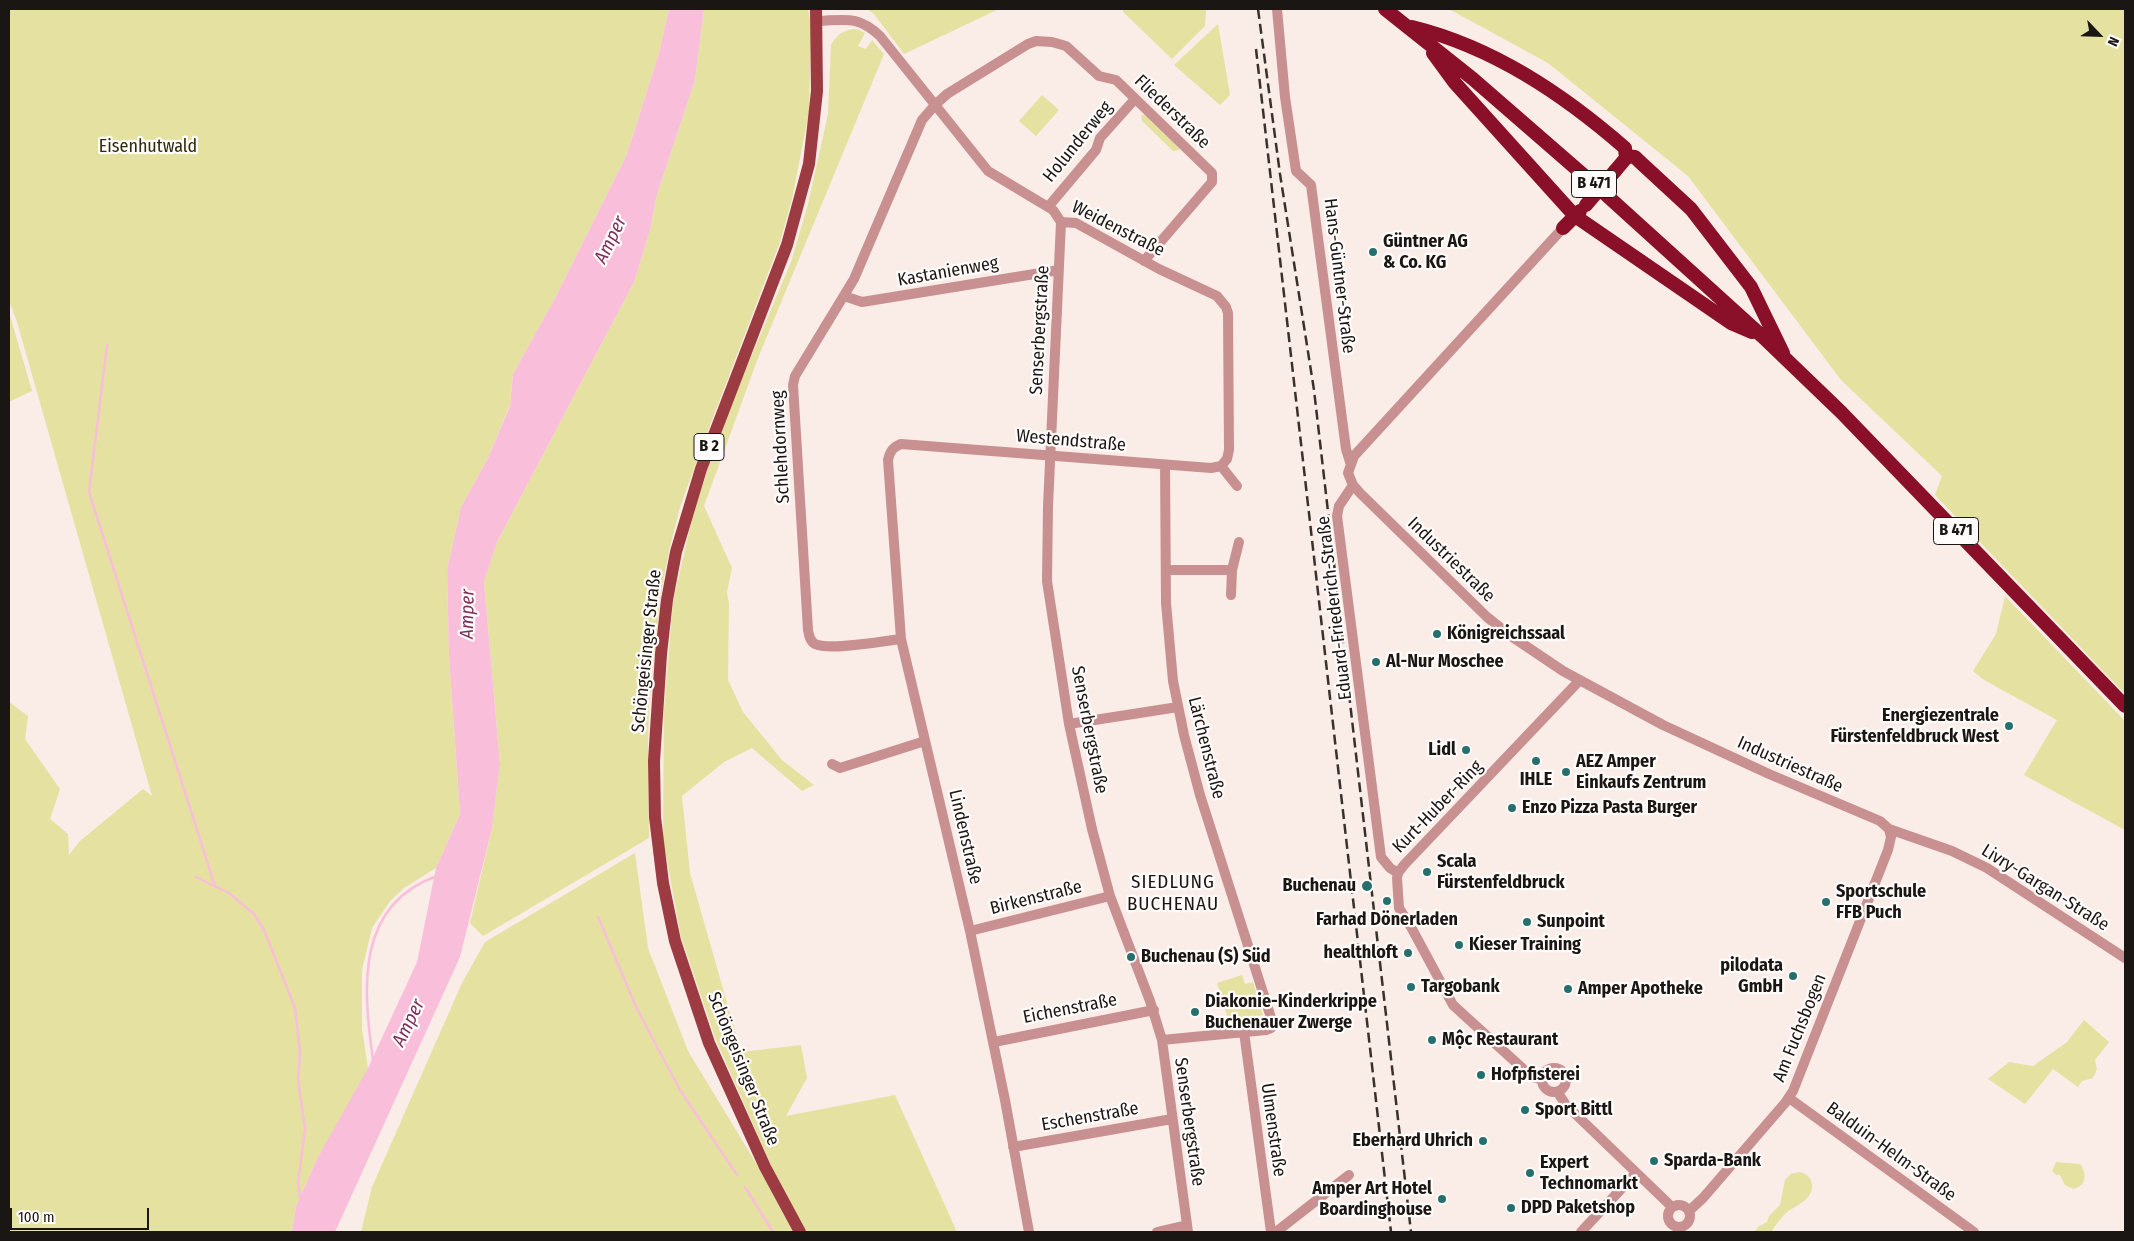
<!DOCTYPE html>
<meta charset="utf-8">
<style>
body{margin:0}
#map{position:relative;width:2134px;height:1241px;overflow:hidden;background:#faece6;font-family:"Fira Sans Condensed",sans-serif}
canvas{display:block}
.frame{position:absolute;inset:0;border:10px solid #1a1613;pointer-events:none}
.north{position:absolute;left:2074px;top:10px;width:50px;height:50px;-webkit-text-stroke:4px #fffcfb;paint-order:stroke;rotate:114deg;font-size:14px;font-weight:700;line-height:20px;text-align:center;color:#1a1613}
.north::after{content:'';display:block;margin:auto;width:18px;height:22px;background:#1a1613;clip-path:polygon(50% 0,100% 100%,50% 72%,0 100%)}
.scale{position:absolute;left:10px;top:1208px;width:139px;height:22px;box-sizing:border-box;border:2px solid #1a1613;border-top:0;padding-left:6px;font-size:15px;line-height:18px;white-space:nowrap;color:#1a1613;-webkit-text-stroke:4px #fffcfb;paint-order:stroke}
</style>
<div id="map">
<canvas width="2134" height="1241"></canvas>
<div class="frame"></div>
<div class="north">N</div>
<div class="scale">100 m</div>
</div>
<script>
const g = document.querySelector('canvas').getContext('2d');
g.lineJoin = 'round';
function paint(path, color) { g.fillStyle = color; g.fill(path, 'evenodd'); }
function strokePath(path, color, width, dash) { g.strokeStyle = color; g.lineWidth = width; g.lineCap = dash ? 'butt' : 'round'; g.setLineDash(dash || []); g.stroke(path); }
function drawText(font, color, halo, rows, align = 'center') {
  g.font = font + ' "Fira Sans Condensed",sans-serif'; g.lineWidth = 4.5; g.setLineDash([]); g.textBaseline = 'middle'; g.strokeStyle = halo; g.fillStyle = color; for (const [text, x, y, turn = 0] of rows) {
    g.save(); g.translate(x, y); g.rotate((+turn || 0) * Math.PI / 180); g.textAlign = isNaN(turn) ? turn : align; if (halo) g.strokeText(text, 0, 0); g.fillText(text, 0, 0); g.restore();
  }
}
paint(new Path2D(`
 M9,9H669L659,53L627,154L554,300L513,374L510,405L488,458L461,507L447,570L449,656L460,814L436,868L404,888L390,901L372,928L362,970V1029L368,1068L359,1088L318,1157L296,1206L292,1232H9V702L28,716L25,739L60,789L50,819L68,834L69,855L80,841L143,789L152,796L17,322L9,301Z
 M704,9H808L811,26L809,112L792,199L780,242L709,428L680,507L669,551L661,593L649,707L648,748L649,838L483,936L470,923L492,828L500,764L484,582L497,542L634,282L650,230L657,194L695,80Z
 M867,9H999L904,54L874,14Z
 M1123,9H1204L1206,11L1205,26L1172,59L1123,12Z
 M1449,9H2125V694L1935,495L1942,476L1841,380L1688,176L1548,63Z
 M1218,24L1230,95L1220,105L1174,65Z
 M853,29L859,30L865,33L858,46L866,49L872,40L884,54L758,358L704,506L732,568L727,592L729,604L728,680L743,712L782,760L814,785L802,791L752,748L724,762L682,796L690,873L741,1052L801,1045L807,1078L786,1116L895,1095L957,1232H806L774,1172L716,1040L681,937L663,839L664,710L673,602L694,510L727,414L791,262L808,204L828,114L831,45C837,35 842,31 853,29Z
 M1042,95L1059,110L1036,136L1019,121Z
 M1146,113L1180,148L1179,150L1173,151L1142,121L1141,116Z
 M9,312L32,391L9,402Z
 M2005,596L2125,721V830L2024,775L2057,720L1984,680L1973,671L1996,634Z
 M635,853L648,948L688,1051L762,1173L793,1232H361L372,1187L462,983L485,942Z
 M1242,975L1245,984L1253,982L1263,1015L1229,1022L1217,983Z
 M2084,1020L2109,1042L2095,1060L2097,1069L2093,1078L2082,1081L2078,1087L2053,1069L2025,1104L1988,1079L2009,1062L2033,1066L2067,1042Z
 M2056,1162L2080,1164C2087,1173 2087,1186 2073,1189L2065,1185L2060,1175H2056L2052,1171Z
 M1799,1172C1804,1173 1809,1175 1811,1181C1817,1198 1796,1205 1786,1213C1780,1219 1775,1226 1771,1232H1755L1758,1227L1767,1222L1769,1216L1780,1205L1785,1180L1791,1174Z`), '#e5e1a1');
paint(new Path2D(`
 M669,9H704L695,80L657,194L650,230L634,282L497,542L484,582L500,764L492,828L460,957L335,1232H292L296,1206L318,1157L368,1068L417,962L436,868L460,814L449,656L447,570L461,507L488,458L510,406L513,374L554,300L627,154L659,53Z`), '#f9bfda');
strokePath(new Path2D(`
 M107,345L89,492L215,886
 M196,877L229,893L254,914L264,930L295,1008L300,1052L298,1079L305,1129L298,1183L300,1198
 M598,917L637,1009L680,1090L737,1175
 M373,1060C363,989 355,905 437,876
 M745,1187L773,1232`), '#f9bfda', 2.5);
strokePath(new Path2D(`
 M1277,9L1285,97L1296,171L1311,185L1346,449L1350,462
 M818,21C845,20 858,15 880,36L988,171L1053,210L1061,222L1048,506L1047,581L1069,724L1092,829L1110,896L1150,1001L1162,1040L1188,1232
 M1048,207L1096,150L1100,138L1135,99
 M1061,222L1076,223L1159,269L1217,296L1226,307L1228,313L1229,450L1227,459L1221,466
 M1563,228L1354,456L1348,473L1353,485L1360,493L1487,617L1508,634L1563,671L1663,725L1769,774L1880,821L1889,829
 M844,296L862,302L1059,270
 M1221,466L1237,486
 M1353,485L1339,506L1337,516L1381,857L1390,868L1398,873
 M1166,570H1232L1239,542
 M1231,595L1232,570
 M901,639C882,641 830,651 815,644C810,641 809,636 808,630L793,385L795,376L854,279L922,120L935,105L947,94L1028,44L1036,41L1052,42L1066,46L1099,76L1116,80L1212,173V182L1144,261
 M1069,724L1178,707
 M832,764L840,768L925,741
 M1889,829L1952,851L1987,868L2125,958
 M970,931L1110,896
 M1244,1032L1271,1232
 M1162,1040L1266,1030L1271,1028L1273,1024L1200,795L1184,735L1173,681L1166,603L1165,465
 M994,1042L1154,1010
 M1542 1080a12 12 0 1 1 24 0a12 12 0 1 1-24 0Z
 M1541,1079L1532,1077L1453,1005L1411,927L1399,908L1397,878L1398,873L1404,865L1579,681
 M1559,1091L1560,1096L1566,1105L1672,1207
 M1789,1098L1974,1232
 M1013,1147L1172,1119
 M1668 1216a11 11 0 1 1 22 0a11 11 0 1 1-22 0Z
 M1689,1211L1703,1198L1785,1103L1793,1091L1888,850L1891,837L1889,829
 M1029,1232L1005,1100L970,931L901,639L888,460C890,451 893,447 901,444L1211,468L1221,466
 M1157,1232L1187,1225
 M1276,1232L1349,1175
 M1581,1232L1636,1173`), '#c99091', 10);
strokePath(new Path2D(`
 M800,1232L765,1167L709,1043L675,941L663,883L655,817L654,761L661,654L667,600L676,552L701,469L787,245L809,164L817,91L816,9`), '#9d3b43', 12);
strokePath(new Path2D(`
 M1385,9L1473,79L1603,192L1763,337L1841,412L2125,706
 M1412,27C1493,47 1563,94 1625,148L1626,158L1615,171
 M1433,53L1455,83L1575,216L1731,323L1752,332
 M1626,156L1635,157L1639,161L1691,209L1751,287L1783,353
 M1563,228L1580,211`), '#8a0f28', 14);
strokePath(new Path2D(`
 M1258,9L1280,174L1314,390L1411,1232
 M1256,49L1391,1232`), '#38322f', 2.5, [10, 5]);
strokePath(new Path2D(`
 M1586,205L1615,171`), '#8a0f28', 14);
for (const [x, y, r, color] of [
 [1373,252,5,"#256f6c"],
 [1437,634,5,"#256f6c"],
 [1376,662,5,"#256f6c"],
 [2009,726,5,"#256f6c"],
 [1466,750,5,"#256f6c"],
 [1536,761,5,"#256f6c"],
 [1566,772,5,"#256f6c"],
 [1512,808,5,"#256f6c"],
 [1427,872,5,"#256f6c"],
 [1367,886,6,"#256f6c"],
 [1387,901,5,"#256f6c"],
 [1826,902,5,"#256f6c"],
 [1527,922,5,"#256f6c"],
 [1459,945,5,"#256f6c"],
 [1408,953,5,"#256f6c"],
 [1131,957,5,"#256f6c"],
 [1793,976,5,"#256f6c"],
 [1411,987,5,"#256f6c"],
 [1568,989,5,"#256f6c"],
 [1195,1012,5,"#256f6c"],
 [1432,1040,5,"#256f6c"],
 [1481,1075,5,"#256f6c"],
 [1525,1110,5,"#256f6c"],
 [1483,1141,5,"#256f6c"],
 [1654,1161,5,"#256f6c"],
 [1530,1173,5,"#256f6c"],
 [1442,1199,5,"#256f6c"],
 [1511,1208,5,"#256f6c"]
]) { const dot = new Path2D(); dot.arc(x, y, r, 0, 2 * Math.PI); g.fillStyle = color; g.fill(dot); strokePath(dot, '#fffcfb', 2); }
for (const [x, y, w] of [
 [1594,184,45],
 [709,447,30],
 [1956,531,45]
]) { const box = new Path2D(); box.roundRect(x - w / 2, y - 13.5, w, 27, 4); g.fillStyle = '#fffcfb'; g.fill(box); strokePath(box, '#1a1613', 1); }
drawText('bold 16px', '#1a1613', null, [
 ["B 471",1594,184],
 ["B 2",709,447],
 ["B 471",1956,531]
]);
drawText('18px', '#1a1613', '#fffcfb', [
 ["Fliederstraße",1172,112,44],
 ["Holunderweg",1078,142,-51],
 ["Weidenstraße",1118,229,27],
 ["Kastanienweg",948,272,-10],
 ["Hans-Güntner-Straße",1339,276,83],
 ["Senserbergstraße",1040,330,-87],
 ["Westendstraße",1071,441,5],
 ["Schlehdornweg",781,447,-93],
 ["Industriestraße",1451,560,44],
 ["Eduard-Friederich-Straße",1335,608,-97],
 ["Schöngeisinger Straße",647,651,-84],
 ["Senserbergstraße",1089,730,79],
 ["Lärchenstraße",1206,748,76],
 ["Industriestraße",1790,765,24],
 ["Kurt-Huber-Ring",1438,807,-46],
 ["Lindenstraße",965,837,77],
 ["Livry-Gargan-Straße",2045,888,32],
 ["Birkenstraße",1036,898,-14],
 ["Eichenstraße",1070,1009,-11],
 ["Am Fuchsbogen",1800,1028,-68],
 ["Schöngeisinger Straße",743,1069,68],
 ["Eschenstraße",1090,1117,-10],
 ["Senserbergstraße",1189,1122,82],
 ["Ulmenstraße",1273,1130,82],
 ["Balduin-Helm-Straße",1891,1152,36]
]);
drawText('18px', '#2e2c0b', '#fffcfb', [
 ["Eisenhutwald",148,147]
]);
drawText('bold 18px', '#1a1613', '#fffcfb', [
 ["Güntner AG",1383,242],
 ["& Co. KG",1383,263],
 ["Königreichssaal",1447,634],
 ["Al-Nur Moschee",1386,662],
 ["Energiezentrale",1999,716,"right"],
 ["Fürstenfeldbruck West",1999,737,"right"],
 ["Lidl",1456,750,"right"],
 ["AEZ Amper",1576,762],
 ["Einkaufs Zentrum",1576,783],
 ["IHLE",1536,780,"center"],
 ["Enzo Pizza Pasta Burger",1522,808],
 ["Scala",1437,862],
 ["Fürstenfeldbruck",1437,883],
 ["Buchenau",1356,886,"right"],
 ["Sportschule",1836,892],
 ["FFB Puch",1836,913],
 ["Farhad Dönerladen",1387,920,"center"],
 ["Sunpoint",1537,922],
 ["Kieser Training",1469,945],
 ["healthloft",1398,953,"right"],
 ["Buchenau (S) Süd",1141,957],
 ["pilodata",1783,966,"right"],
 ["GmbH",1783,987,"right"],
 ["Targobank",1421,987],
 ["Amper Apotheke",1578,989],
 ["Diakonie-Kinderkrippe",1205,1002],
 ["Buchenauer Zwerge",1205,1023],
 ["Mộc Restaurant",1442,1040],
 ["Hofpfisterei",1491,1075],
 ["Sport Bittl",1535,1110],
 ["Eberhard Uhrich",1473,1141,"right"],
 ["Sparda-Bank",1664,1161],
 ["Expert",1540,1163],
 ["Technomarkt",1540,1184],
 ["Amper Art Hotel",1432,1189,"right"],
 ["Boardinghouse",1432,1210,"right"],
 ["DPD Paketshop",1521,1208]
], 'left');
drawText('italic 19px', '#81305c', '#fffcfb', [
 ["Amper",611,240,-64],
 ["Amper",468,614,-89],
 ["Amper",409,1023,-64]
]);
g.letterSpacing = '1px';
drawText('19px', '#1a1613', '#fffcfb', [
 ["SIEDLUNG",1173,883],
 ["BUCHENAU",1173,905]
]);
g.letterSpacing = '0px';
</script>
